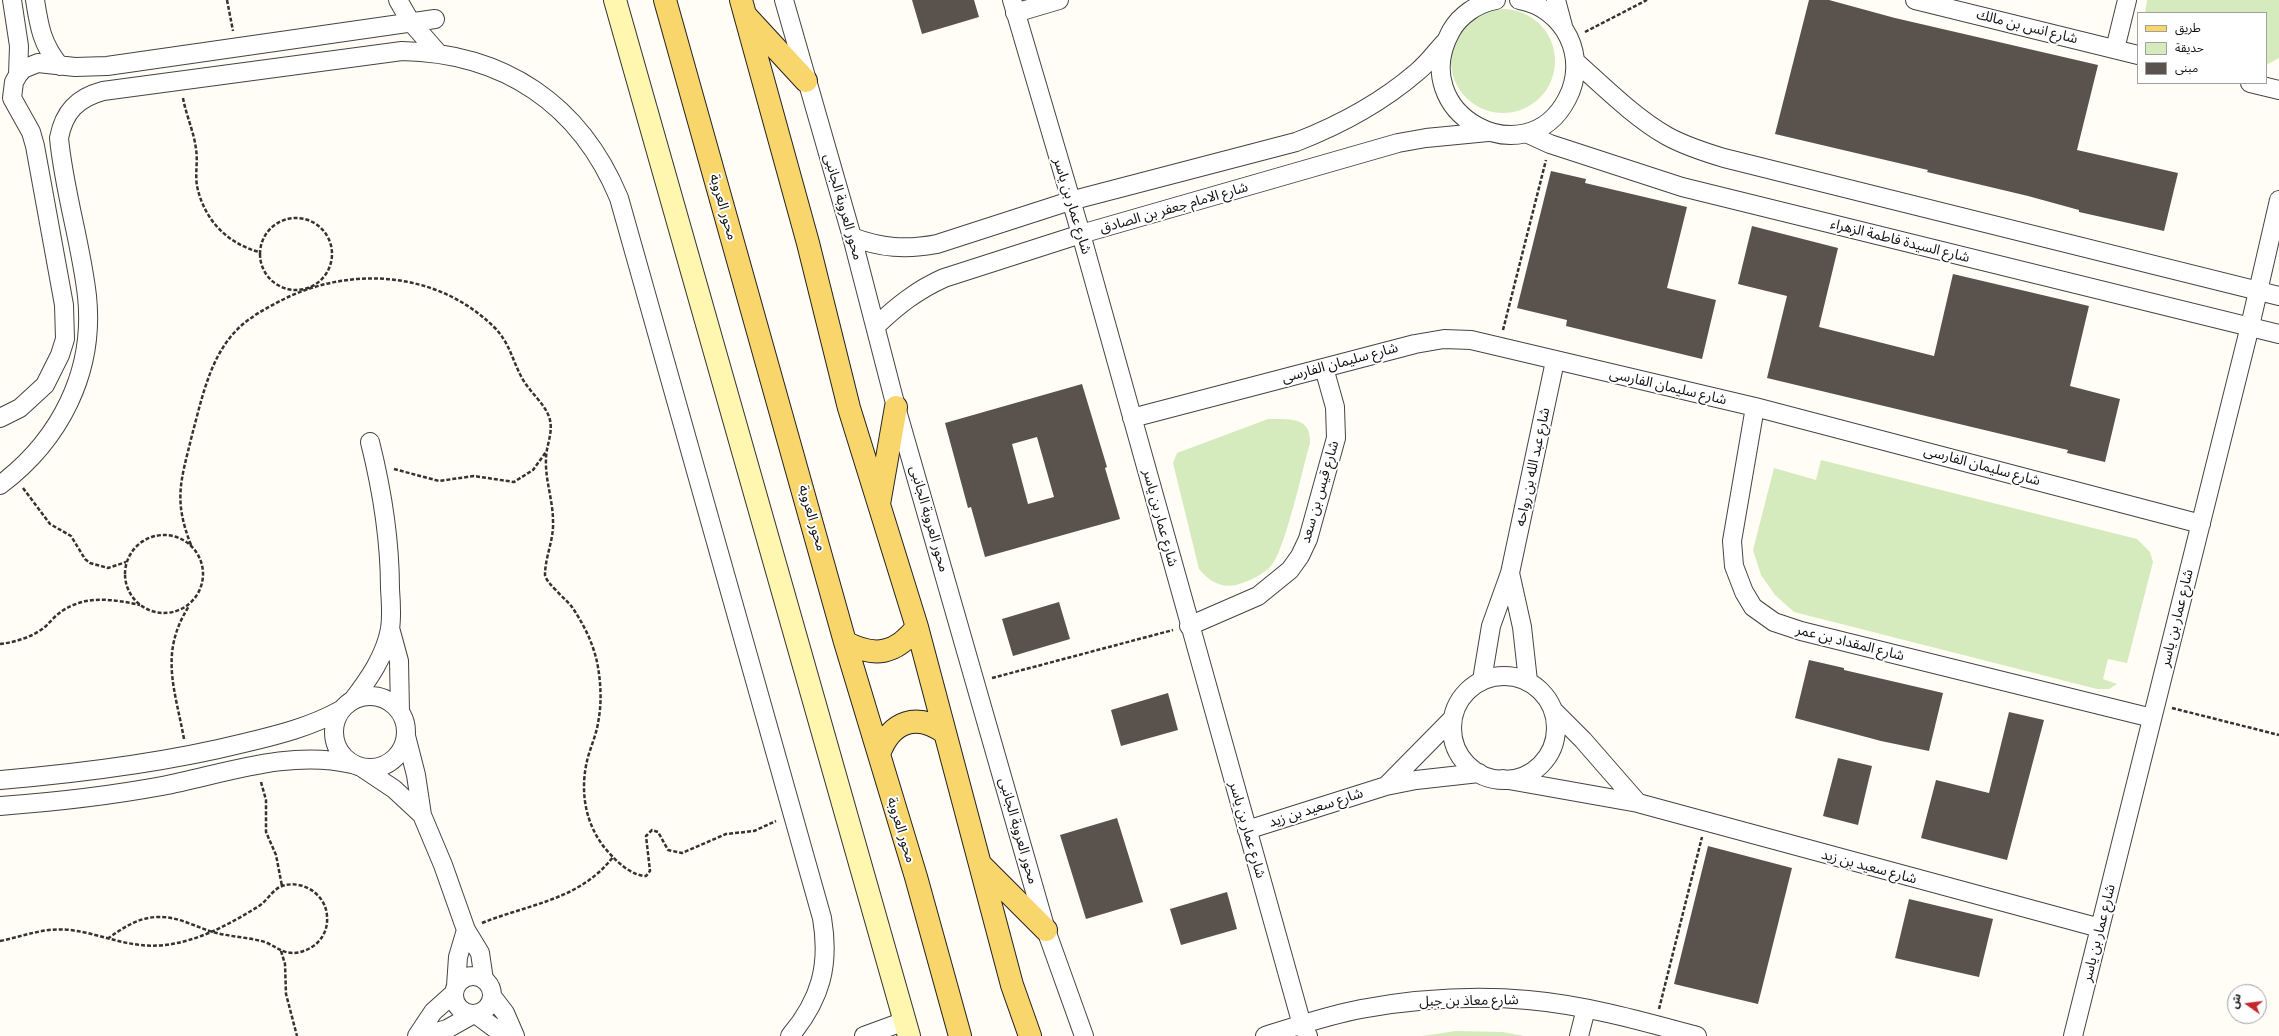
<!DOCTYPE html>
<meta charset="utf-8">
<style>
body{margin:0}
#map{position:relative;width:2279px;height:1036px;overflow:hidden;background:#fffdf5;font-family:"Zilla Slab","Noto Sans Arabic",serif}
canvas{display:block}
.legend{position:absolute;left:2137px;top:12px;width:130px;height:72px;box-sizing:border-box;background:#fff;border:1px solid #a0a0a0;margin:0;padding:5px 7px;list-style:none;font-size:12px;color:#111}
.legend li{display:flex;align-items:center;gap:8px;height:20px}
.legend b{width:20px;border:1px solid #a0a0a0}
.north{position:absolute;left:2227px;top:984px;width:40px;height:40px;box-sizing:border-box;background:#fff;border:1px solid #a0a0a0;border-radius:50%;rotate:284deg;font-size:11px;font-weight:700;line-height:16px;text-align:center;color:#111}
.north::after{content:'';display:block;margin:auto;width:14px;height:18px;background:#c4262e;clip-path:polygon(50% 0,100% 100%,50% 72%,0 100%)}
</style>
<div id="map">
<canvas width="2279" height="1036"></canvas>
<ul class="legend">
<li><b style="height:5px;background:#f9d66b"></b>طريق</li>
<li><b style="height:11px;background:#d5ebbd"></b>حديقة</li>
<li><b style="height:11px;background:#5a524d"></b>مبنى</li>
</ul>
<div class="north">ش</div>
</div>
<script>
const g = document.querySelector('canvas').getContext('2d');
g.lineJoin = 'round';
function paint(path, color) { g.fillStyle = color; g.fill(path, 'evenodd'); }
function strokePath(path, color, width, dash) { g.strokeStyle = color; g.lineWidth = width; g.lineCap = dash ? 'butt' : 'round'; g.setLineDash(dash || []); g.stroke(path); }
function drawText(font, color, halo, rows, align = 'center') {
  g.font = font + ' "Zilla Slab","Noto Sans Arabic",serif'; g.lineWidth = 4; g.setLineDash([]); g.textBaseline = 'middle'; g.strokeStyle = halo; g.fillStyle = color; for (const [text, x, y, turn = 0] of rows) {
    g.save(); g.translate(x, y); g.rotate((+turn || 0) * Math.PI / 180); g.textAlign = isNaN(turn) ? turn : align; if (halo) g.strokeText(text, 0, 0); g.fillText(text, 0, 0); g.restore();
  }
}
paint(new Path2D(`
 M2147,0H2279V58L2266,65V13H2145Z
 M1451 61a52 52 0 1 1 104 0a52 52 0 1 1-104 0Z
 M1268,419C1289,419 1311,416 1310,443C1303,467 1285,551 1271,566C1263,575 1247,582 1236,585C1220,588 1209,581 1199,569L1173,463L1177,453Z
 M1821,460L2137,539L2150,552L2153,562L2127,663L2108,659L2103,679L2117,684L2109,689H2097L1794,612L1775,595L1761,575L1753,550L1774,468L1816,480Z
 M1456,1031L1503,1032L1524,1036H1422Z`), '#d5ebbd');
paint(new Path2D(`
 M912,0H974L979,17L922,34Z
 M1809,0H1829L1895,18L2098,65L2077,150L2178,173L2164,231L2079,212V210L2028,196L1927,172L1928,170L1775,134Z
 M1551,171L1586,179L1585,183L1687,207L1667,288L1716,300L1702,359L1566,326L1567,320L1517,308Z
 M1752,226L1838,248L1819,327L1934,356L1953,274L2089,306L2070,386L2120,399L2105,462L2067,453L2068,450L1767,378L1787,296L1738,284Z
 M1082,384L1107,467L1105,468L1120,519L985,557L971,507L968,508L945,423ZM1037,437L1054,497L1028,504L1012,444Z
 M1059,602L1070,639L1013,656L1002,619Z
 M1809,660L1844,668V670L1943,693L1929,751L1881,741L1795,718Z
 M1168,693L1178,730L1121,746L1111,710Z
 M2009,712L2044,720L2007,860L1921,838L1936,780L1989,793Z
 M1838,758L1872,766L1858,825L1823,816Z
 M1117,818L1143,902L1086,919L1060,835Z
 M1708,846L1792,868L1758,1004L1674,984Z
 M1227,892L1237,929L1181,945L1170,909Z
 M1909,899L1993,919L1979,977L1895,958Z`), '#5a524d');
const street = new Path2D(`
 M12,0L19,46L18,75
 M35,0C39,26 42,45 60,66
 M398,0L410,21L438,53
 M784,0L852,237L896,407L1046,930L1084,1036
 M1012,0L1081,234L1302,1025L1308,1036
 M1496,0C1478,3 1460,15 1451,31C1405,114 1526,178 1567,99C1589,58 1565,8 1519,0
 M1556,0L1563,26
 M1915,0L2138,55
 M1015,13L1059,0
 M2115,49L2127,0
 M1576,62C1603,86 1635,118 1667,136C1685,146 1704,152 1724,158L2279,296
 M2250,83L2279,90
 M1526,133L1550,144L1682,187L2279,334
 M852,237C881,248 906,250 937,244L1070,201L1296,142C1340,125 1381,103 1417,72C1427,64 1435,53 1444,43
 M876,326C897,306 917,290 944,278L1081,234L1398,143L1426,138L1488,132
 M1755,407L1732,541L1734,566L1744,592L1753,607L1774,622L1801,631L2152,718
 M0,418L20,408L45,385L60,355L65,339L64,305L35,146L31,132L12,98L14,82L18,75L23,69L38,63L75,67L107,66L435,19
 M1132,418L1415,344L1444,339L1471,340L1755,407L2201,524
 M0,485C60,440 95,372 87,296C81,243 64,191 59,138C64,112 77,98 103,91L402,51C504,53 580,104 619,198L822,918C830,965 821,999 790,1036
 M1510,573L1522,627L1528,681
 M1189,626L1258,596L1290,570L1300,556L1308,539L1336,438L1335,407L1324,368
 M390,628L399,661L400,711
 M1452 728a52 52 0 1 1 104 0a52 52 0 1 1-104 0Z
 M1482,680L1491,626L1510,573L1555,361
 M334 732a36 36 0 1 1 72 0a36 36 0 1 1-72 0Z
 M352,701C369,679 385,656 390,629C392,616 391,602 390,589C390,539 382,490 370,442
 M1553,710L1583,740L1638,803
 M406,736L416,775L422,815L443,865L466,930L480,953L484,980
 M361,767L394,789L422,815
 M1503,779L1638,803L2100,928
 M0,780C82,773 164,763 244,743C278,735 310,727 341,710
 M1386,786L1453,718
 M0,806C54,802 108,796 162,786C224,774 289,749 352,764
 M1247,830L1386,786L1416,780L1479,773
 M454 995a19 19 0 1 1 38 0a19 19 0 1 1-38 0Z
 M456,986L458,957L466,930
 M492,996L505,1013L515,1036
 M477,1015L505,1036
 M417,1036L433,1012L453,994
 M423,1036L447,1029L472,1015
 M864,1036L905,1021
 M1265,1036C1296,1026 1329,1015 1361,1009C1416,999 1472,995 1528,1000C1585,1005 1642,1021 1697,1036
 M1579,1036L1586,1009
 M2073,1036L2250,326L2279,200`);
const secondary = new Path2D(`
 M615,0L909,1036`);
const primary = new Path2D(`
 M665,0L845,642L916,877L960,1036
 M741,0L808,243L849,408L917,627L1012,985L1030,1036
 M747,17L806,81
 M879,504L896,407
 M845,642C875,658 896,654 917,627
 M879,754C891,721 917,712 945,733
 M980,864L1046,930`);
strokePath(street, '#444', 20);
strokePath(secondary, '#333', 24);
strokePath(primary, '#222', 24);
strokePath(new Path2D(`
 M227,0L233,31
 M1585,32L1647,0
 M183,98C186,115 194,132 196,149C198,161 195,174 197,186C204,219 226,243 259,252
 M260 254a36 36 0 1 1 72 0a36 36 0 1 1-72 0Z
 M1503,330L1546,160
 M394,469L439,481L474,476L514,482L533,470L546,452
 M23,488L50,524L71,536L85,559L90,563L108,568L126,562
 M125 574a39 39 0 1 1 78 0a39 39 0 1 1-78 0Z
 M191,545C173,499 181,481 192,435C201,402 209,361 233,334C246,319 263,310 280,301C350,265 437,271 494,327C510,343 512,360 522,378C530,393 546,404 550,420C553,434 546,446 546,459C545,480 553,500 553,521C554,540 545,557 545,575C546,583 566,599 572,607C583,623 593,643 597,662C601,682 602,703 598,723C596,736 590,748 587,761C579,796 587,831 612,856C620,865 634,876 646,876L650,871L646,836L652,830L658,832L668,850L682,853L726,834L754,831L776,821
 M0,644C16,642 33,637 46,626C51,621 56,615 62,611C86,595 113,599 140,605
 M992,678L1173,630
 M2172,708L2279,735
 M184,739C175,689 159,653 189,606
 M261,782L266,800V832L276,855L282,886
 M482,923C529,904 580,900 613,857
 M0,941C24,936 45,927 70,930C104,934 128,949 165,945C199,941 230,924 259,906C268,900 272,890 282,886C303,879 326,895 327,916C328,927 324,937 316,944C310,949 301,953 293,953C282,953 275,946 265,942C248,937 230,937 213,932C193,926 178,916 156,917C137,918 121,929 106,940
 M281,951L285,964L286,994L297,1036
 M1659,1009L1702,837`), '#333', 2.5, [4, 2]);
strokePath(street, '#fff', 18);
strokePath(secondary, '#fff6b0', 22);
strokePath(primary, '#f9d66b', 22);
drawText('14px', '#111', '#fff', [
 ["شارع انس بن مالك",2027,27,14],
 ["شارع عمار بن ياسر",1072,206,73],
 ["محور العروبة",723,207,74],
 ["محور العروبة الجانبى",843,207,74],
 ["شارع الامام جعفر بن الصادق",1174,208,-16],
 ["شارع السيدة فاطمة الزهراء",1900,241,14],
 ["شارع سليمان الفارسى",1340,363,-15],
 ["شارع سليمان الفارسى",1668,387,13],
 ["شارع سليمان الفارسى",1982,466,15],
 ["شارع عبد الله بن رواحه",1533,467,-78],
 ["شارع قيس بن سعد",1320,492,-74],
 ["محور العروبة",812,518,74],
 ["شارع عمار بن ياسر",1160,518,75],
 ["محور العروبة الجانبى",929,519,74],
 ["شارع عمار بن ياسر",2177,618,-76],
 ["شارع المقداد بن عمر",1850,643,14],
 ["شارع سعيد بن زيد",1316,808,-18],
 ["محور العروبة",901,830,73],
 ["شارع عمار بن ياسر",1247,830,74],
 ["محور العروبة الجانبى",1018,831,74],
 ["شارع سعيد بن زيد",1869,867,15],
 ["شارع عمار بن ياسر",2099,933,-76],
 ["شارع معاذ بن جبل",1469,1001,-1]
]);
</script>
